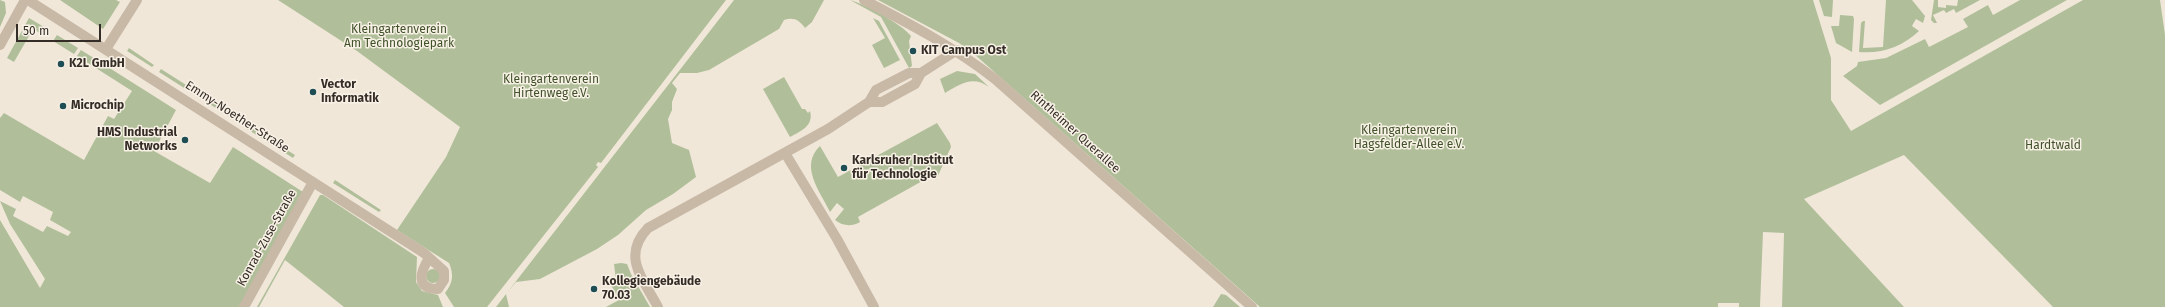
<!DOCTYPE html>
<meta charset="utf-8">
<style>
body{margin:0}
#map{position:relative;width:2165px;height:307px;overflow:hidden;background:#f0e7d9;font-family:"Fira Sans",sans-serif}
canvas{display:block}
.scale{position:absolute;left:16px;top:24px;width:85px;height:18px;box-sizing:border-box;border:2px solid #342c27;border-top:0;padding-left:5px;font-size:12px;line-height:14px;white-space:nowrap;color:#342c27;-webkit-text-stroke:3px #f8f1e5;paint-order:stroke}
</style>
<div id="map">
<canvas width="2165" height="307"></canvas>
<div class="scale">50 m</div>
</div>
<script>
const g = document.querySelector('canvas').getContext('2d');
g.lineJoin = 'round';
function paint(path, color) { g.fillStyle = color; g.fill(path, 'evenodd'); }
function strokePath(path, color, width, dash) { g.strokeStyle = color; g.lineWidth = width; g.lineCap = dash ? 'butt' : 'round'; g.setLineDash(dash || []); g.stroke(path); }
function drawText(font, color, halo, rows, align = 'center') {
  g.font = font + ' "Fira Sans",sans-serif'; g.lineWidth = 3; g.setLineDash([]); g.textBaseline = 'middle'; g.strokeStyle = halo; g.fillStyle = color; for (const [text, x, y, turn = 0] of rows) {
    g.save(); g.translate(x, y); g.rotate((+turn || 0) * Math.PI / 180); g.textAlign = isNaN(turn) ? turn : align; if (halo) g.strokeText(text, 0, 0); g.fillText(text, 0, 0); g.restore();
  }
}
paint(new Path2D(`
 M0,0L5,2L6,13L0,27Z
 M60,0H116L120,2L103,29Z
 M278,0H726L601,163L598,162L596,165L598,167L487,307H454L445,293C453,283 454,275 449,263L397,230L446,157L460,127L357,51Z
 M734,0H824L812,22L805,28C799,20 794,17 784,20L779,29L709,70L697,73H680L672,83L677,89L672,102V110L668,119L672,143L689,150L696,177L673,194L646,210L618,235L597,249L540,279L516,282L506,294L509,307H496Z
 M850,0C865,4 902,24 911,36L909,41L912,66L909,68L881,17Z
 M878,0H1813L1831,58V100L1851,131L2083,0H2160L2165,35V307H2053L1904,155L1804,199L1904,307H1782L1784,233L1763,232L1760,307H1739V303H1718V307H1260L974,54L959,43Z
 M1819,0H1833L1832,17L1824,16Z
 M1886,0H1912L1925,16L1923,23L1916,19L1912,26L1919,31C1902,47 1882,54 1859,52L1861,23L1863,21H1865L1863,48L1883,47Z
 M1934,0H1938V7L1946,8V5L1957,6L1958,0H1980L1956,13L1954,9L1946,13L1944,10L1933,15L1937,23H1934L1931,20Z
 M2020,0H2067L1880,105L1843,76L1857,66L1858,62L1886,58L1925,39L1929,47L1968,27L1963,19L1988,5L1993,15Z
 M1840,15L1853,16L1854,19L1852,52L1836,43L1831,26H1839Z
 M29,18L49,30L45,36L33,29L14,62L7,58Z
 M873,18L879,21L900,60L884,68L872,45L885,38Z
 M57,35L78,48L74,54L53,41Z
 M129,48L154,65L152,67L127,51Z
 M81,50L176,110L154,151L210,183L233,147L303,192L239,307H0V220L40,288L45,279L10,224L0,201L16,209L13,216L43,232L47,226L68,236L71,232L50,220L53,212L23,196L20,202L0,190V118L4,113L84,160L108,116L114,119L132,91L77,56Z
 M161,69L243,121L241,124L159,72Z
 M957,71L975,74L989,87C973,75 960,84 945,93L940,79Z
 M784,77L802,109H805L808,113L810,111C814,126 801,131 790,137L763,89Z
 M937,123L950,143L951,147L936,180L933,175L858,217L860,222C851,227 843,226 835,220L844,209L837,203L830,212C820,191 799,166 820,146L838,177Z
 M249,126L295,155L293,158L247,129Z
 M335,180L381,210L379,212L333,183Z
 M320,195H323L417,257L416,282L422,291L438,295L443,307H344L285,260L259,307H257Z
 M621,263L627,264L631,274L650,307H606L619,300L611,285L616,280L614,264Z
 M426 276a7 7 0 1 1 14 0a7 7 0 1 1-14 0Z
 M1221,294L1226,295L1240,307H1213Z`), '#b0bf9a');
strokePath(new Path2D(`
 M28,0L424,253L444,271V280L438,289C414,289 421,271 429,258
 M864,0C910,24 954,47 995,79L1252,307
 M0,45L25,0
 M106,49L137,0
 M869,102H882L915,84L921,73L957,50
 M785,153L837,239L874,307
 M244,307L313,182
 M658,307C643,279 621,256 648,228L828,129L869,102L876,90L909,73H921`), '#c8b8a6', 10);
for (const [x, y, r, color] of [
 [913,51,4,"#1e4d54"],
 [61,64,4,"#1e4d54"],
 [313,92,4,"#1e4d54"],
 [63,106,4,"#1e4d54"],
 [185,140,4,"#1e4d54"],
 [844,168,4,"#1e4d54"],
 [594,289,4,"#1e4d54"]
]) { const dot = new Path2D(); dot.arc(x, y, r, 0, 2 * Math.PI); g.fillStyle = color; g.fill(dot); strokePath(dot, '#f8f1e5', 1.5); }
drawText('12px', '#41522b', '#f8f1e5', [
 ["Kleingartenverein",399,30],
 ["Am Technologiepark",399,44],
 ["Kleingartenverein",551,80],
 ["Hirtenweg e.V.",551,94],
 ["Kleingartenverein",1409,131],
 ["Hagsfelder-Allee e.V.",1409,145],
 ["Hardtwald",2053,146]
]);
drawText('bold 12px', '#342c27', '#f8f1e5', [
 ["KIT Campus Ost",921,51],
 ["K2L GmbH",69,64],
 ["Vector",321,85],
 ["Informatik",321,99],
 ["Microchip",71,106],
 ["HMS Industrial",177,133,"right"],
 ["Networks",177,147,"right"],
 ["Karlsruher Institut",852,161],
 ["für Technologie",852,175],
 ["Kollegiengebäude",602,282],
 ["70.03",602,296]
], 'left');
drawText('12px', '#342c27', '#f8f1e5', [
 ["Emmy-Noether-Straße",237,117,33],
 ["Rintheimer Querallee",1075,132,42],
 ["Konrad-Zuse-Straße",267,238,-61]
]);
</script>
